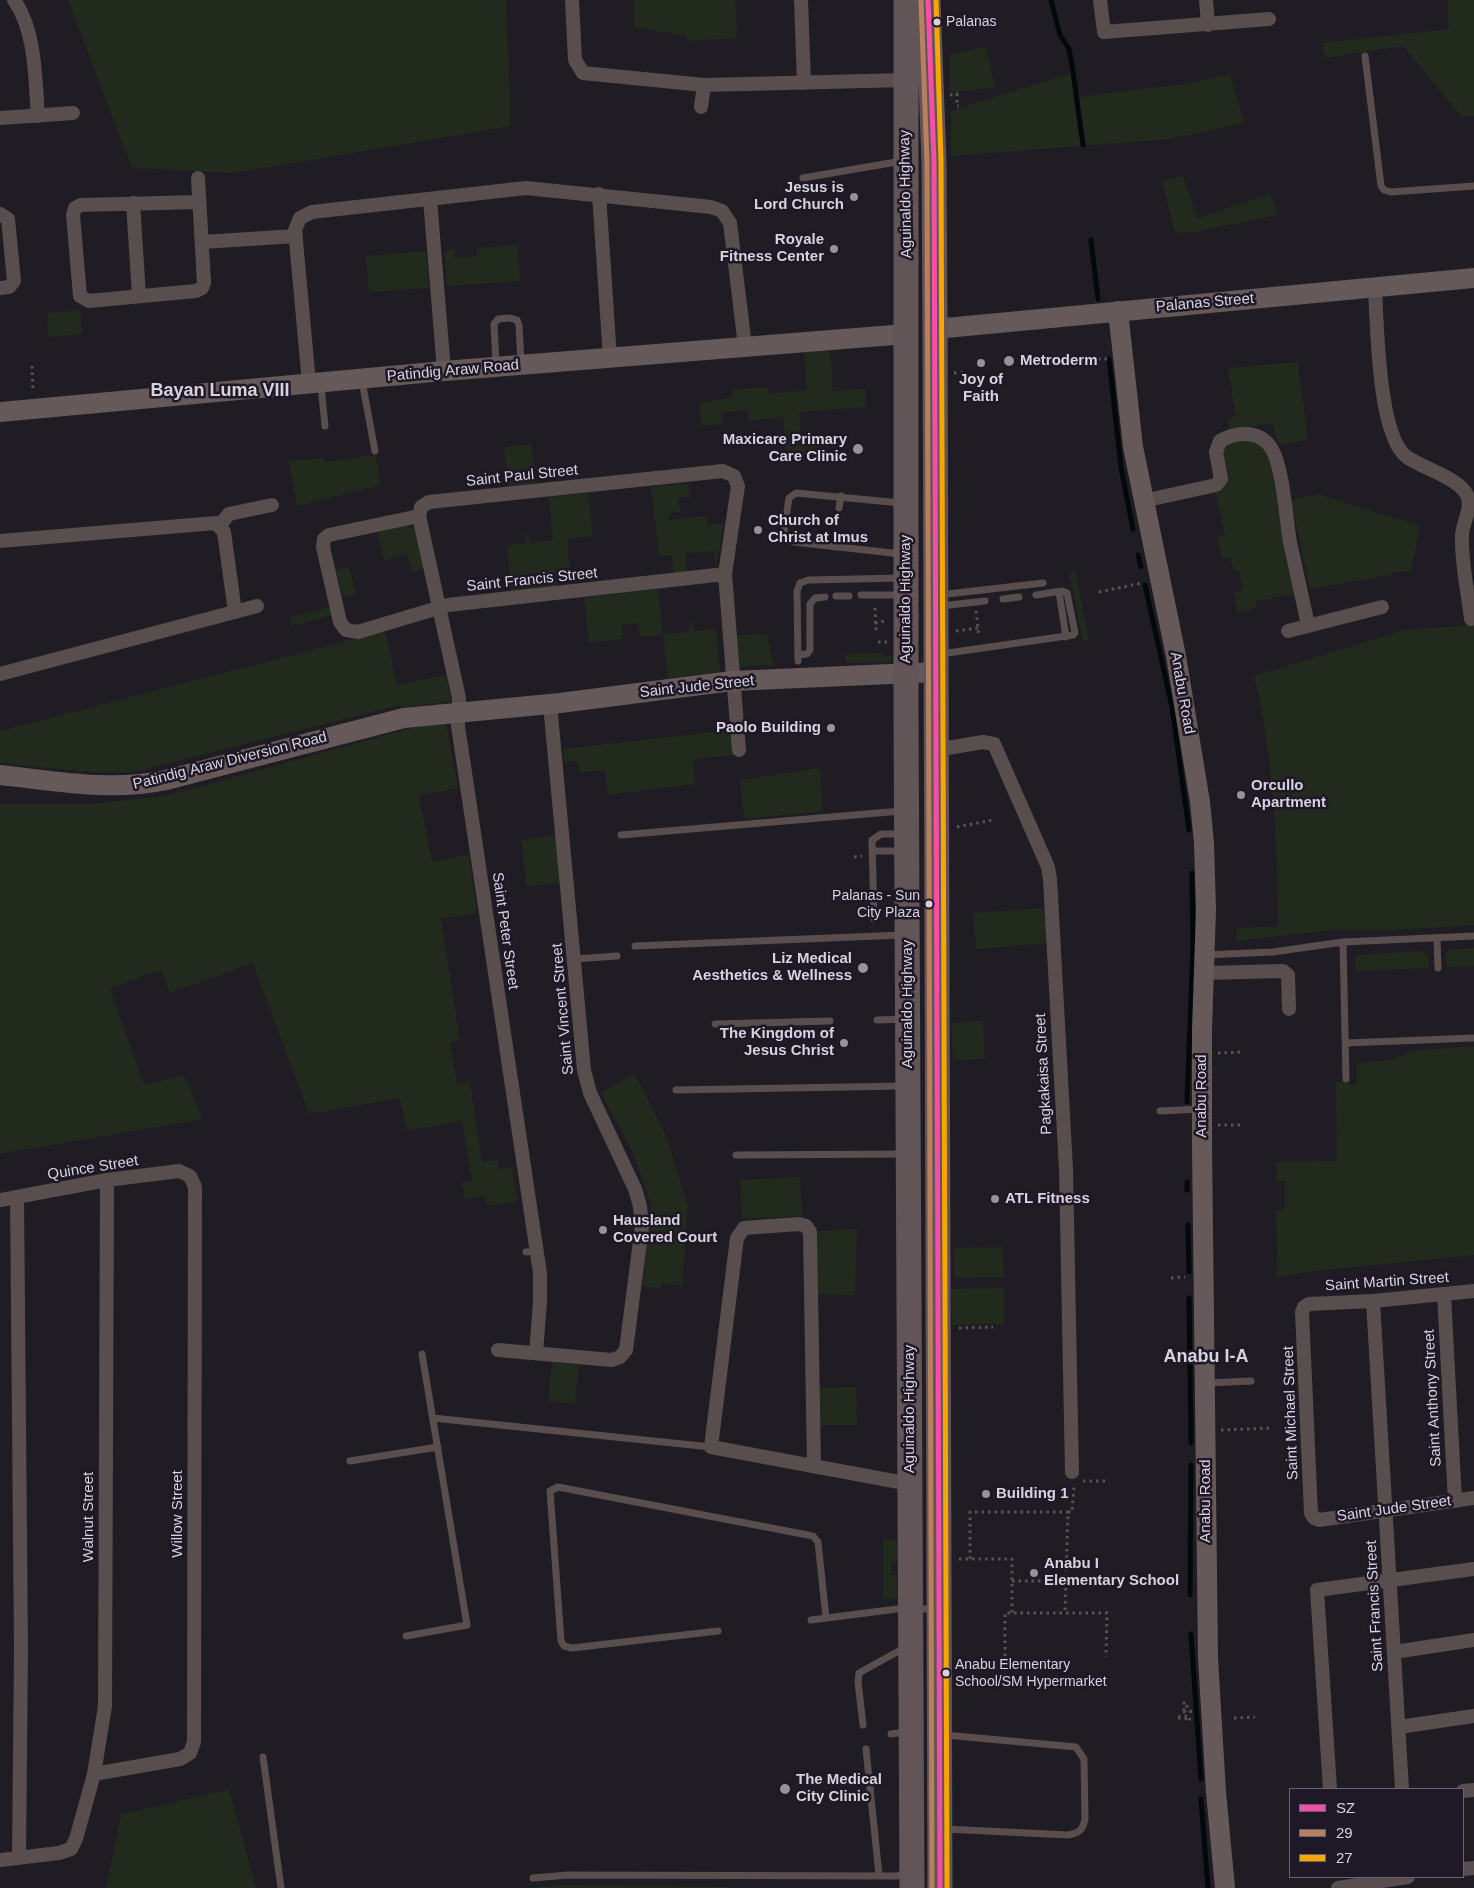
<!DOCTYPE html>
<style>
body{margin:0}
#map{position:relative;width:1474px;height:1888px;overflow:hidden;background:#1f1c24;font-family:Helvetica,sans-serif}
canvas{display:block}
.legend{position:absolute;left:1289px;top:1788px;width:175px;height:90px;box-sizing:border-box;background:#1f1827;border:1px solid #696270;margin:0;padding:6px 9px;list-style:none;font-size:15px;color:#d7d2dd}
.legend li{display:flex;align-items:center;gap:10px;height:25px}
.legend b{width:25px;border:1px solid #696270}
</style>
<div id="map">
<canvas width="1474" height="1888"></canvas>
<ul class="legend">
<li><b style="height:6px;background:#f54da8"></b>SZ</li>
<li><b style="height:6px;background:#b6815c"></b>29</li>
<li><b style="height:6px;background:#f7a600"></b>27</li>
</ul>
</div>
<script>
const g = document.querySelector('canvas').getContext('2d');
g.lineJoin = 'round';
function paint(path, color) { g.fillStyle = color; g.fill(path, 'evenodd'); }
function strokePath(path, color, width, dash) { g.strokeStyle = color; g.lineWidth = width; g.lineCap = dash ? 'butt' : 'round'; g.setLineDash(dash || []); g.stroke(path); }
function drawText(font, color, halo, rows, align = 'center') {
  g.font = font + ' Helvetica,sans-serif'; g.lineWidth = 5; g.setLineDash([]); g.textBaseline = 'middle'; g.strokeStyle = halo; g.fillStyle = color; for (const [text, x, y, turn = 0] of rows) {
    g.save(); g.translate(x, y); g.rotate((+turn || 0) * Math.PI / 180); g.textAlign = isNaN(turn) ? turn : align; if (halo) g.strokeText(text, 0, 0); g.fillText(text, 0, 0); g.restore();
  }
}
paint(new Path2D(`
 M68,0H506L511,126L234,173L132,168Z
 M634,0H735L737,38L687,41V36L634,27Z
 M1447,0H1474V116L1462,117L1403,46L1325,58L1322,43L1449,29Z
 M986,47L995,87L950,93V55Z
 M1074,72L1078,97L1184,84L1230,74L1244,123L1170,139L951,156V111Z
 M1183,176L1198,219L1270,193L1278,215L1194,232L1175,233L1162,181Z
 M518,245L520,281L447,286L445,250L455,249V258L477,257V248Z
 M426,251L429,288L369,292L366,256Z
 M80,310L82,334L48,337L47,313Z
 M830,348L833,391L865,389L866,407L799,412L801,436L822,435V464L787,454L783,417L749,421L748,410L722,412L723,424L701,426L699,403L733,397L732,390L768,387L769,394L807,390L804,350Z
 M1298,362L1308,440L1278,445L1273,423L1230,430L1228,419L1236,417L1228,368Z
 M1250,440L1267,449L1270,460L1295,593L1255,602L1256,608L1238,613L1234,592L1243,589L1239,571L1234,572L1230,557L1223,559L1217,537L1225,535L1215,491L1223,446L1237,441Z
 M531,444L536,483L508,486L504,447Z
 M376,455L380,485L297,506L289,461L324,458L325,462Z
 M688,483L690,497L678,498L680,512L669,513V520L706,516L707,525L724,523L716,569L714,551L686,553L687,572L674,573L672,555L659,556L651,487Z
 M588,493L593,536L567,539L570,568L555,569L557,586L511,591L507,545L526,543L525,535H528L530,543L553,540L549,497Z
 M1318,494L1420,526L1411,571L1391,572V575L1310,589L1291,500Z
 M406,524L415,530L425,568L412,572L407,554L384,560L377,532Z
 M349,567L356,594L343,597L336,570Z
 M1075,571L1077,580L1089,641H1083L1069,572Z
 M658,589L663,634L689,632V622H693L694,631L716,629L720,672L668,678L663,635L640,637L638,623L622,625L623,639L589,643L584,598Z
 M332,607L334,615L291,626L290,617Z
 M1474,625V925L1394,930H1331L1237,941V928L1278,926C1277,843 1274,757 1254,676L1405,630Z
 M385,631L397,685L446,675L451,701L401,708L400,705L134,772H92L0,763V731Z
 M767,634L773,665L736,667L732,635Z
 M884,653V656H891V662L846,663V654Z
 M446,722L458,788L419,796L432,862L469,855L477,913L441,919L460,1041L450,1043L457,1084L470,1082L482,1162L498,1160L499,1170L512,1168L518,1201L487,1206L485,1196L465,1199L462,1183L472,1181L462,1121L406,1131L400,1098L309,1114L253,963L170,993L161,970L110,988L144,1085L184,1075L203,1119L0,1154V804H91L166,796L419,726Z
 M732,730L735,755L693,759L695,784L608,795L605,770L580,772L578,761L564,762L563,749Z
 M820,768L823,811L744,819L740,780Z
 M556,835L562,882L527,887L521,840Z
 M1047,908L1049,943L976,949L973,913Z
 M1474,948V966L1446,967L1445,954L1448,950Z
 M1421,951L1429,956V968L1355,971V958L1360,955Z
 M983,1021L985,1059L953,1060L951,1023Z
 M1474,1046V1255L1314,1271L1277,1277L1276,1211L1285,1210V1181H1277L1276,1162L1337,1161L1336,1082L1357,1085V1063L1392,1060L1412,1051Z
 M634,1073L666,1135L688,1207L682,1286L661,1283L660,1288L642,1286L651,1204L633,1153L601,1093Z
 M800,1177L802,1216L742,1219L740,1180Z
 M857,1229L855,1295L818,1294L817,1231Z
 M1003,1247L1004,1277L954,1278L953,1248Z
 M1004,1288V1324L952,1325L951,1289Z
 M552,1362L579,1365L575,1404L548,1401Z
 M856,1387L857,1425H819L818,1388Z
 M883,1538L897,1541V1562H891V1575H897V1598H883Z
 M229,1789L256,1888H106L121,1815Z
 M560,1885L727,1887L728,1888H532Z`), '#222a1d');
strokePath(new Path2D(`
 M1051,0L1060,35L1069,49L1072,64L1083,145
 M1091,240L1098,299
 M1109,359L1121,467L1133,529
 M1138,555L1141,567
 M1145,585L1172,707L1189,830
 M1187,1102L1193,947L1192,873
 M1187,1190V1182
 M1188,1225L1189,1272
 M1189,1298L1191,1443
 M1190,1595L1191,1465
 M1191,1634L1201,1779
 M1201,1799L1208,1888`), '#03090b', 5);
strokePath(new Path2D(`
 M950,95L957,94V106H959
 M1098,359H1107
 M32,366L33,391
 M954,373L967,372
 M1099,592L1142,583
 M875,608L876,632
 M976,611L979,637
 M875,623L885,621
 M956,631L978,628
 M878,642H887
 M957,827L993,820
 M854,857L862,856
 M1218,1053L1243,1052
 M1218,1125H1244
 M1171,1278L1185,1277
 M959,1328L993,1327
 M1221,1430L1273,1428
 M1083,1481H1109
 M1068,1512H1072L1074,1487
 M959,1559H1012V1613
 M970,1559V1512H1068L1065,1613
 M1012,1581H1066
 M1005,1656V1613H1107L1106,1657
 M1184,1711V1703H1187V1712
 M1183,1712L1194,1711
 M1178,1717L1189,1716L1190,1724
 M1178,1718L1190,1719
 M1234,1718L1255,1717`), '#5a5355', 3, [2.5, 4]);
strokePath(new Path2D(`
 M1365,56L1381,186L1384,190L1391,192L1474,186
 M803,178L902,161
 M496,364L494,324L498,319L510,318L517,320L519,325L521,363
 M362,381L375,451
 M321,385L325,426
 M901,503L796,493L789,498L784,531L787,539L794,542L901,554
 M839,508L841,496
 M835,547L837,536
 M1059,592L1066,637
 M861,595H903
 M939,595L1043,583
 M836,596H849
 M1003,599L1019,597
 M941,606L985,601
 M941,654L1073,635L1075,633L1067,593L1062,591L1036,595
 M798,655L807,654L810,650V604L815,598L825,597
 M798,661L797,591L800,583L808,580L902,578
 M621,835L901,811
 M872,851H901
 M874,919L872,840L881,834H903
 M1437,938L1438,968
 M1343,942L1346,1079
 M635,946L902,935
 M1205,955L1273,952L1343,942L1474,936
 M574,959L617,956
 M877,1020L905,1019
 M715,1024L830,1021
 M1346,1043L1474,1038
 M676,1090L903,1086
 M1160,1111L1200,1109
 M736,1155L905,1154
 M526,1252L537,1251
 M1206,1383L1251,1381
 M433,1418L711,1447
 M350,1461L438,1447
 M811,1620L897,1609H934
 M718,1631L572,1648L564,1646L561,1641L550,1491L558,1487L813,1536L818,1542L826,1618
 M406,1636L467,1625L422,1354
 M863,1725L858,1682L859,1673L906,1647
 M891,1734L906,1732
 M945,1735L1076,1747L1084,1759L1085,1819C1083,1830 1079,1833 1068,1835L945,1829
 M866,1749L879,1875
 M263,1757L281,1888
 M533,1878L568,1875L897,1876L907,1872`), '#594e4e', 7);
strokePath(new Path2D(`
 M14,0C36,31 35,79 38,116
 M572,0L575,60L583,73L704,85L906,80
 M801,0L804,83
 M1100,0L1104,32L1269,19
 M1206,0L1208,25
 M701,107L704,85
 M0,118L73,113
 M198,178L204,283L202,288L196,291L89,301L80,296L73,215L75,208L81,205L199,202
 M599,194L610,358
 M430,199L444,371
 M133,203L139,296
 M0,214L8,219L14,281L9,287L0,288
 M202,242L296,236
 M1375,288C1377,323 1378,437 1407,457C1422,468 1459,478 1467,495C1473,510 1462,522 1462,536C1461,563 1468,592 1471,619
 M309,383L295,230L300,218L312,212L526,188L711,207L722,211L730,223L745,346
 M1143,501L1216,485L1221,479L1216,452L1220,441C1235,432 1257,430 1269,445C1283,461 1286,520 1290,542C1296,570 1302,597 1308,625
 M419,516L329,535L324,539L323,547L340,622L346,630L358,632L448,605L725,574
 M220,525L229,514L272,505
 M0,541L216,523L224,532L235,612
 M1288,631L1382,607
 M0,674L257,606
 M936,750L983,742L994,744L1048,867L1050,879L1066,1169L1072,1472
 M1205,973L1283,971L1288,975L1289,1009
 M17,1197L21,1650L19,1858
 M0,1200L107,1180L179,1171L190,1176L195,1187L194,1742L190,1753L180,1759L94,1774
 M1474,1291L1373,1301L1309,1304L1304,1307L1302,1312L1311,1513L1314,1518L1319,1520L1474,1498
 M1444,1294L1455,1501
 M1373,1301L1402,1789
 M498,1350L612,1360L620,1357L626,1350L642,1226L640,1206L635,1189L590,1093L584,1070L550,704
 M536,1353L540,1302V1273L458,726L459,698L419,516L421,507L429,502L723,471L734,476L738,486L725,574L739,750
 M814,1466L810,1232L806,1226L799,1224L744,1228L737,1238L711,1447L899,1482L910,1484
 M1394,1652L1474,1640
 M1399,1727L1474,1716
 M1330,1789L1317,1590L1474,1569
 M1463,1791L1474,1790
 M0,1860L59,1853L71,1849L76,1839L94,1774L105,1706L107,1180
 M1463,1869L1474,1868
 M1338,1888L1408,1877`), '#594e4e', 14);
strokePath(new Path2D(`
 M1118,311L1133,447L1176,656L1200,802L1204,843L1206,909L1202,1030V1145L1208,1658L1216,1792L1225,1888
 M935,329L1474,278
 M0,412L444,371L906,334
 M0,775C56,781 111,792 166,780L404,718L560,703L732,681L936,672`), '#665959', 20);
strokePath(new Path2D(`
 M906,0V712L912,1888
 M928,0L934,162L935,329L940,1888`), '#625557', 25);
strokePath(new Path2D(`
 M928,0L934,162L940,1888`), '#f54da8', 5);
strokePath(new Path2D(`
 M921,0L927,162L932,1888`), '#b6815c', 5);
strokePath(new Path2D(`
 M936,0L941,162L947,1888`), '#f7a600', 5);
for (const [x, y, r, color] of [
 [937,22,4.5,"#d7d2dd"],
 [854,197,5,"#97929c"],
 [834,249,5,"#97929c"],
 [1009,361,6,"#97929c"],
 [981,363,5,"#97929c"],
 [858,449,6,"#97929c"],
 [758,530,5,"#97929c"],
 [831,728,5,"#97929c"],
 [1241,795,5,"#97929c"],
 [929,904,4.5,"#d7d2dd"],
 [863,968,6,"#97929c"],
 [844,1043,5,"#97929c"],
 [995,1199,5,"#97929c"],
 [603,1230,5,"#97929c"],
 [986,1494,5,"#97929c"],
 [1034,1573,5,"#97929c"],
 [946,1673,4.5,"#d7d2dd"],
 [785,1789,6,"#97929c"]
]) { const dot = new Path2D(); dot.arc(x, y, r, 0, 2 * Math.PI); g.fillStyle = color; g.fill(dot); strokePath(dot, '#1f1827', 2); }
drawText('14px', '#d7d2dd', '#1f1827', [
 ["Palanas",946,22],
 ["Palanas - Sun",920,896,"right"],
 ["City Plaza",920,913,"right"],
 ["Anabu Elementary",955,1665],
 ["School/SM Hypermarket",955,1682]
], 'left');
drawText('bold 15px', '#d7d2dd', '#1f1827', [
 ["Jesus is",844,188,"right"],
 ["Lord Church",844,205,"right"],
 ["Royale",824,240,"right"],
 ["Fitness Center",824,257,"right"],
 ["Metroderm",1020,361],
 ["Joy of",981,380,"center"],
 ["Faith",981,397,"center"],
 ["Maxicare Primary",847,440,"right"],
 ["Care Clinic",847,457,"right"],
 ["Church of",768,521],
 ["Christ at Imus",768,538],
 ["Paolo Building",821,728,"right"],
 ["Orcullo",1251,786],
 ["Apartment",1251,803],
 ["Liz Medical",852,959,"right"],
 ["Aesthetics & Wellness",852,976,"right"],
 ["The Kingdom of",834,1034,"right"],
 ["Jesus Christ",834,1051,"right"],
 ["ATL Fitness",1005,1199],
 ["Hausland",613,1221],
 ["Covered Court",613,1238],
 ["Building 1",996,1494],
 ["Anabu I",1044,1564],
 ["Elementary School",1044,1581],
 ["The Medical",796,1780],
 ["City Clinic",796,1797]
], 'left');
drawText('15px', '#d7d2dd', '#1f1827', [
 ["Aguinaldo Highway",906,194,-91],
 ["Palanas Street",1205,303,-5],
 ["Patindig Araw Road",453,371,-5],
 ["Saint Paul Street",522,476,-6],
 ["Saint Francis Street",532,580,-6],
 ["Aguinaldo Highway",906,599,-90],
 ["Saint Jude Street",697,687,-6],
 ["Anabu Road",1182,693,80],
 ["Patindig Araw Diversion Road",230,761,-14],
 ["Saint Peter Street",505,931,82],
 ["Aguinaldo Highway",908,1004,-90],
 ["Saint Vincent Street",563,1009,-95],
 ["Pagkakaisa Street",1044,1074,-93],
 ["Anabu Road",1202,1096,-90],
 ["Quince Street",93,1168,-9],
 ["Saint Martin Street",1387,1282,-4],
 ["Saint Anthony Street",1433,1398,-93],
 ["Aguinaldo Highway",910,1409,-90],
 ["Saint Michael Street",1291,1413,-92],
 ["Anabu Road",1206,1501,-90],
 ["Saint Jude Street",1394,1509,-8],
 ["Willow Street",178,1514,-90],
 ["Walnut Street",89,1517,-90],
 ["Saint Francis Street",1375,1606,-93]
]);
drawText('bold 18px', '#d7d2dd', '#1f1827', [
 ["Bayan Luma VIII",220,391],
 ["Anabu I-A",1206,1357]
]);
</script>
